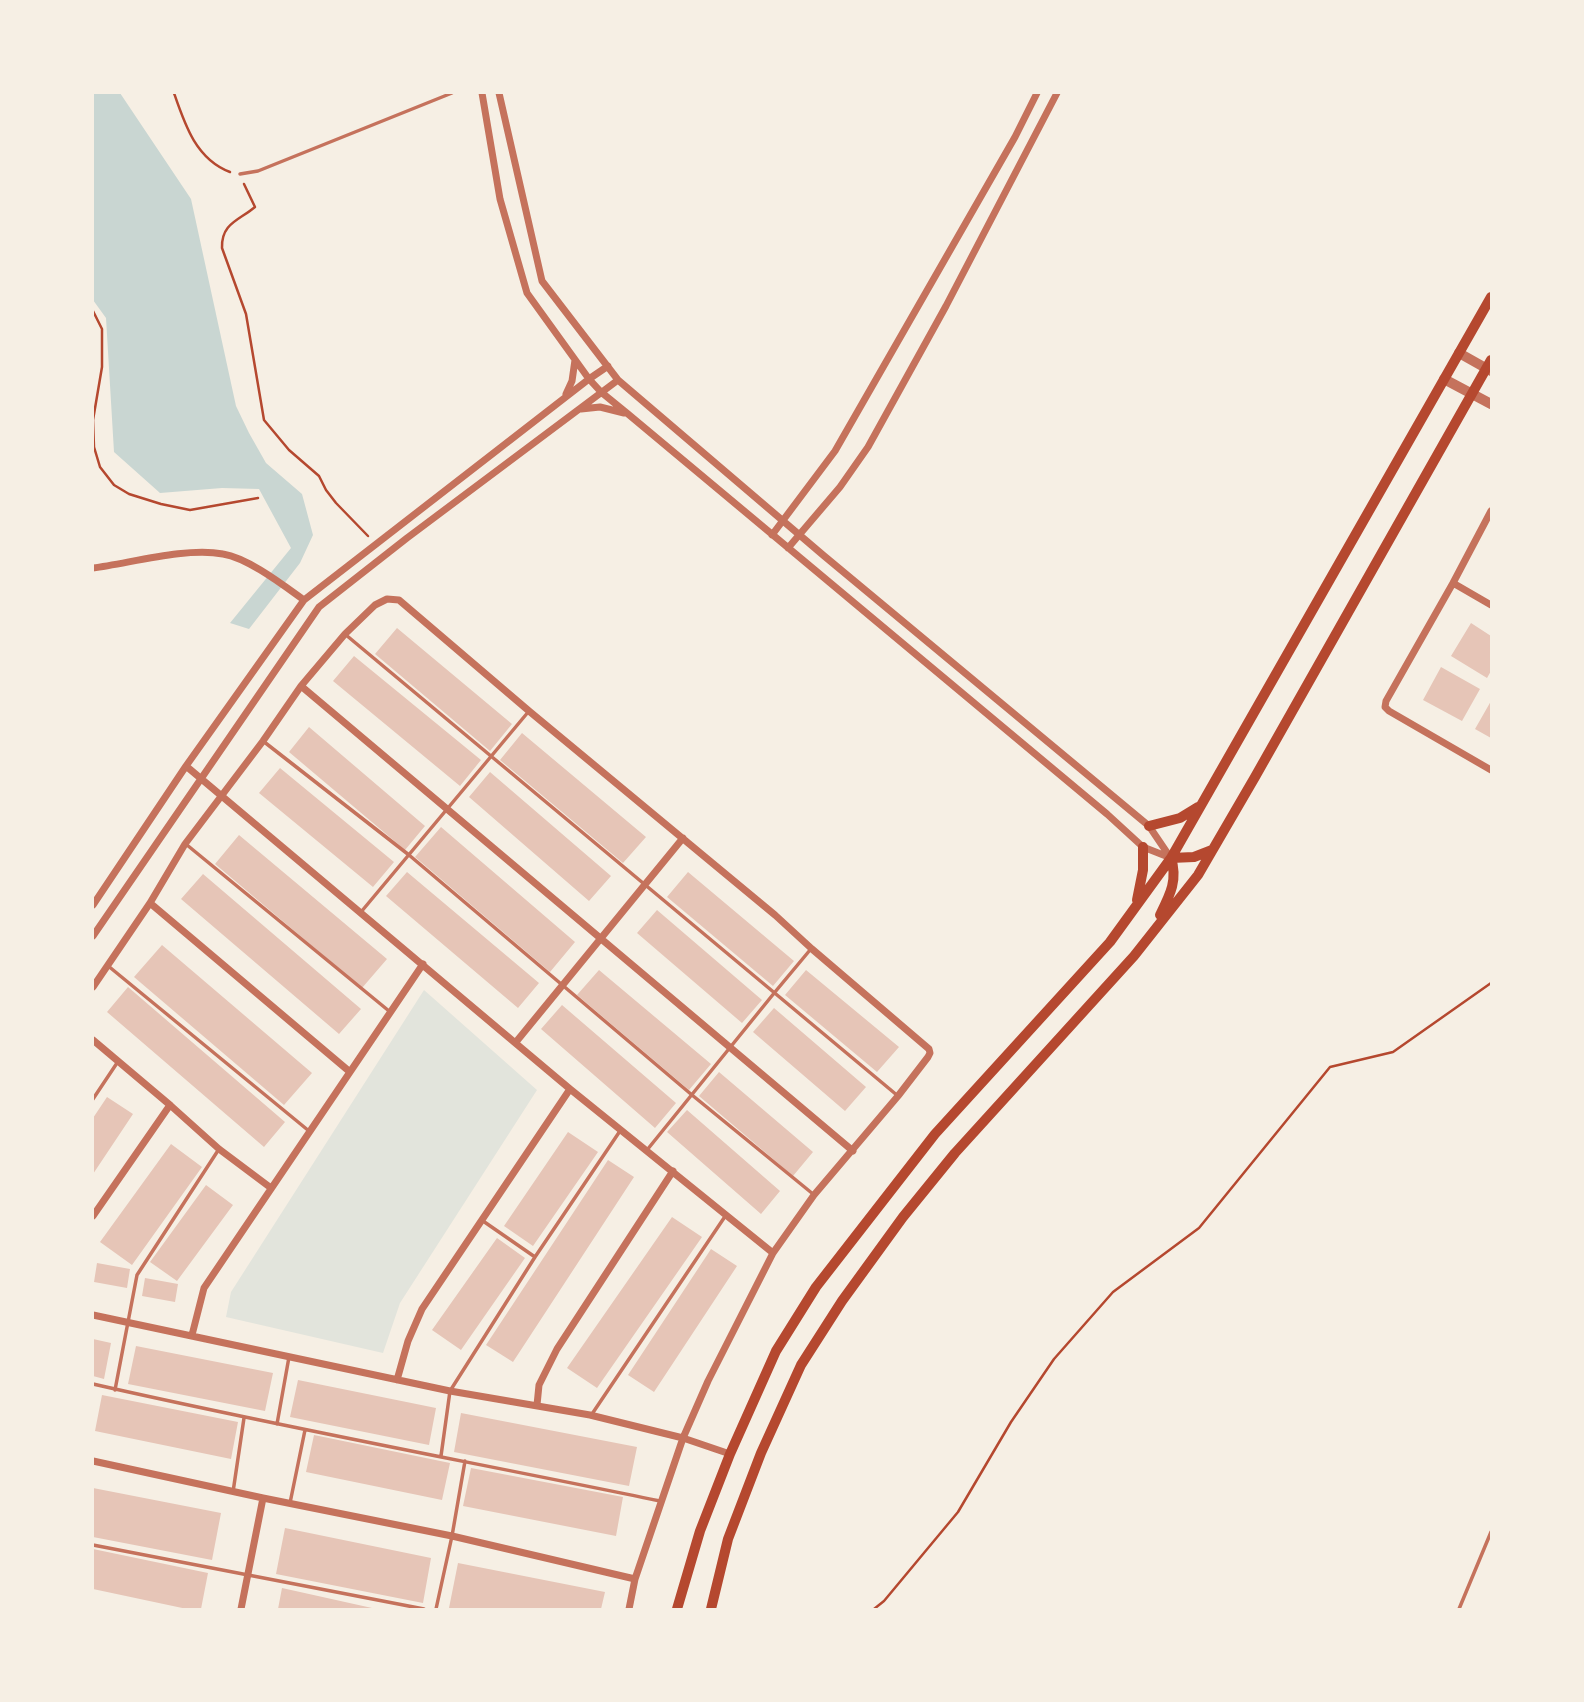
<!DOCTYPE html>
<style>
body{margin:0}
#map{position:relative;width:1584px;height:1702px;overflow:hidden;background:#f6efe4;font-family:"Sofia Sans Condensed",sans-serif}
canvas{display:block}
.frame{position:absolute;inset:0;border:94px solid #f6efe4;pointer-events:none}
</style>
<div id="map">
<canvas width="1584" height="1702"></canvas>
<div class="frame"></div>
</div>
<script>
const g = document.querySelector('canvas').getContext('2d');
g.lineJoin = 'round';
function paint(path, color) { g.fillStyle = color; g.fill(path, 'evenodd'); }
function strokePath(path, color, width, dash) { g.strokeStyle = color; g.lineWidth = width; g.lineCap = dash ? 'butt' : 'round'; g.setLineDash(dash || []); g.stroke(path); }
paint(new Path2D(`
 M424,990L537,1090L400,1303L383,1353L226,1317L231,1292Z`), '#e2e4dc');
paint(new Path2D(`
 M93,93H120L191,199L236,406L249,433L266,463L302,494L313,535L300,563L249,629L230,623L291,548L259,489L222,488L160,493L114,452L106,318L93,300Z`), '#c9d6d2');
paint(new Path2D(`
 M1471,623L1491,636V671L1487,678L1451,656Z
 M397,628L512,724L490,751L375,654Z
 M354,656L481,760L460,786L333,681Z
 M1441,667L1480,689L1462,721L1423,700Z
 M1491,701V738L1475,729Z
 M309,727L425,826L405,850L289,752Z
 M522,733L646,837L623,863L500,760Z
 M280,768L394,862L373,887L259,793Z
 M490,772L611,876L589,901L469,797Z
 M441,827L575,942L550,972L415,857Z
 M239,835L387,959L362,988L215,864Z
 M407,872L539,983L518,1008L386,896Z
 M688,872L794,961L773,986L667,897Z
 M203,874L361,1009L339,1034L181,899Z
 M657,910L762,1000L742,1023L637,933Z
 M162,945L312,1073L284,1105L134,977Z
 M599,970L711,1064L689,1090L577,995Z
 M806,970L899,1047L877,1072L785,995Z
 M128,987L285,1122L264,1147L107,1012Z
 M562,1005L676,1103L655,1128L541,1029Z
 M774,1008L866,1087L845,1111L753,1032Z
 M719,1072L813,1152L793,1176L699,1096Z
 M107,1097L133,1114L93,1174V1118Z
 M687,1110L780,1191L761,1214L667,1132Z
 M568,1132L598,1152L533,1246L504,1226Z
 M171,1144L202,1167L132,1265L100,1242Z
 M608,1160L634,1177L513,1362L486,1345Z
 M206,1185L233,1205L177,1281L150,1262Z
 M672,1217L702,1237L597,1388L567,1368Z
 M497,1238L525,1258L461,1350L432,1330Z
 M711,1249L737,1266L654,1392L628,1375Z
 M97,1263L130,1269L127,1288L94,1282Z
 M145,1278L178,1284L175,1302L142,1296Z
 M93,1339L111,1343L104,1379L93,1376Z
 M136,1346L273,1373L265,1411L128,1384Z
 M298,1380L436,1408L429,1445L290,1417Z
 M102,1395L238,1422L231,1459L95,1431Z
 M461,1413L637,1447L629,1486L454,1452Z
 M314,1435L450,1463L442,1500L306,1472Z
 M471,1468L623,1497L616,1536L463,1506Z
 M93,1488L221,1513L212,1560L93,1537Z
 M285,1528L431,1558L423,1603L276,1574Z
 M93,1549L208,1573L201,1609H187L93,1589Z
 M458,1563L605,1592L601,1609L449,1608Z
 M282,1588L372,1608V1609H278Z`), '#e6c5b7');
strokePath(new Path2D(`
 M174,93C185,125 196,159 230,172
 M244,184L255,207C240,220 221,223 222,248L246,314L264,420L289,450L319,476L326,490L336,503L368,536
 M93,311L102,329V367L93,420L94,447L100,467L114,485L129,494L161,504L190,510L258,498
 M874,1609L884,1601L958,1512L1011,1422L1054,1359L1113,1292L1199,1228L1330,1067L1393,1052L1491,983`), '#b5482f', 2.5);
strokePath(new Path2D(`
 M240,174L258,171L452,93
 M346,635L898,1096
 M263,741L409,855L692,1095L813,1194
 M187,845L389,1011
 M361,912L529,711
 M107,965L309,1131
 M93,1099L117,1063
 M647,1150L775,992L810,950
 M483,1221L535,1257
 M93,1384C281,1427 471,1462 660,1501
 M115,1390L137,1275L219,1149
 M592,1414L726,1215
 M277,1424L289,1357
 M441,1456L450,1391L535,1257L620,1131
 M233,1492L244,1418
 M290,1503L305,1430
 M93,1545L424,1609
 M436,1609L452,1536L465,1461
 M1459,1609L1491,1532`), '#c5725c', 3.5);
strokePath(new Path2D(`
 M482,93L500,199L527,293L589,379L601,392L628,414L1107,814L1143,847L1171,858
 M499,93L542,281L618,380L823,555L1149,826L1170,857
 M566,394L572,381L575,360
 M581,409L600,407L624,413
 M1491,511L1453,583L1386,701L1385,707L1389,711L1491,770
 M772,535L835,451L1015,137L1037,93
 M788,548L840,487L868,447L946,306L1057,93
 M93,568C131,563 186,547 223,554C248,558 283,585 304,600
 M1453,583L1491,605
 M301,686L853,1151
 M186,766L570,1089L773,1253
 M150,903L350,1072
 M93,905L186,766L304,600L589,379L608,366
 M93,936L319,607L407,538L618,380
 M93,987L150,903L185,844L263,741L301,686L345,634L375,605L387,599L399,600L529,711L775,915L812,949L929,1049L930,1053L928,1057L898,1096L814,1195L773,1253L708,1381L683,1438L635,1579L629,1609
 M93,1040L170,1105L219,1149L271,1188
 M516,1042L683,838
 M93,1216L170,1105
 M93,1315L450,1391L590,1415L683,1438L730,1454
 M192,1335L204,1288L423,964
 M397,1380L408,1341L422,1309L570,1089
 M537,1405L539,1385L557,1349L673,1171
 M93,1461L263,1498L452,1536L635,1579
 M241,1609L263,1498`), '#c5725c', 7);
strokePath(new Path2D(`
 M1459,353L1491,371
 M1444,379L1491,404`), '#c5725c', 10);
strokePath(new Path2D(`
 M1149,826L1180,818L1198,807
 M1171,858L1194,857L1212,850
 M1137,900L1143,870V847
 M1160,915C1170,895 1178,880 1171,858
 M677,1609L700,1531L730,1454L776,1351L816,1287L935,1134L1110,942L1171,858L1491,297
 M711,1609L728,1539L761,1453L801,1365L842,1301L903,1217L955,1153L1134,956L1198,875L1255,777L1491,360`), '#b5482f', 10);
</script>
